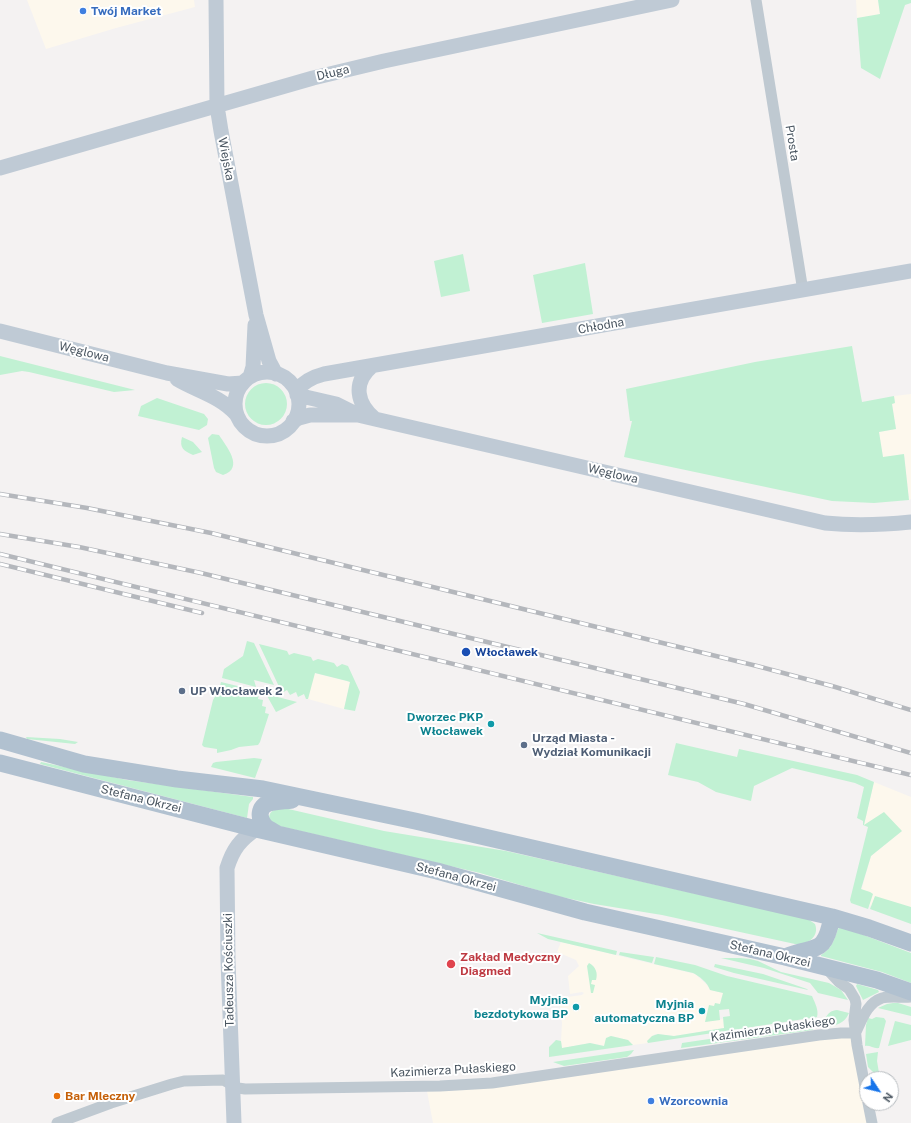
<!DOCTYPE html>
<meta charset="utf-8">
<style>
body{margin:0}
#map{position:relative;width:911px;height:1123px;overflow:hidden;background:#f4f2f2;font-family:"Public Sans",sans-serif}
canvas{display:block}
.north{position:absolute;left:859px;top:1071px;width:40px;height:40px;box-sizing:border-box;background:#fff;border:1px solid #b6bbbf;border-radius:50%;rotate:125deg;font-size:11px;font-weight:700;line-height:16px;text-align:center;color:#495560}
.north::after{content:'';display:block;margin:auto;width:14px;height:18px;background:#1674ea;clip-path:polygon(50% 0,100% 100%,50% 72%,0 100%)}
</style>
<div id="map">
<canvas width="911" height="1123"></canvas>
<div class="north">N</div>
</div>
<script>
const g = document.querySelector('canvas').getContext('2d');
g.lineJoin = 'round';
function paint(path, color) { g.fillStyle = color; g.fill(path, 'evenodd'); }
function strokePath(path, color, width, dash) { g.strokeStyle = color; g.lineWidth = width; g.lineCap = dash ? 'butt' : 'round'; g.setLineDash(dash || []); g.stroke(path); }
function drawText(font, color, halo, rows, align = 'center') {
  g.font = font + ' "Public Sans",sans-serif'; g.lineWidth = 4; g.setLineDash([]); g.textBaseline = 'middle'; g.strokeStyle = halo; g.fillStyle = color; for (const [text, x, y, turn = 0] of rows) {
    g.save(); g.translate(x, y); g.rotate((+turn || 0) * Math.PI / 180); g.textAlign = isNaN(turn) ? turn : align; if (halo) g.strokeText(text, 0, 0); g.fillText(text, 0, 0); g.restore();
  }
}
paint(new Path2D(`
 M27,0H194L195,7L116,28L46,49Z
 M856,0H878L880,15L857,18Z
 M911,394V499L909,500L904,454L883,458L879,432L896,429L892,403H895L894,396Z
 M314,673L350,682L344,709L308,699Z
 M874,782L911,797V918L858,902L871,856L902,831L864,825Z
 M561,942L695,974L707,985L710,990L723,993L720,1004L715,1006L705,1022L723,1019L724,1028L674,1036L658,1034H655L647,1042L648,1043L633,1045L628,1040L611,1036L608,1037L605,1046L590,1043L562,1048L561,1041L562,1023L559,998L582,995L584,993L582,992L570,994L568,976L579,966L576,960L557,952Z
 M855,1033L872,1123H433L426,1086Z`), '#fdf8ed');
paint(new Path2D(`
 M878,0H911V3L905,5L880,79L861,68L857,18L880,14Z
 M463,254L470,291L441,297L434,261Z
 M585,263L593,314L542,323L533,275Z
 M852,346L862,402L894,396L895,403L892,404L896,429L879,432L883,457L904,454L909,500L874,503L832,501L624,457L632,421H630L626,389L755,362Z
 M0,356L135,390L114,392L29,372L22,371L0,375Z
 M245 404a21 21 0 1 1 42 0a21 21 0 1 1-42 0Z
 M157,398L204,414L208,419L207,425L199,430L138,416L141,406Z
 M212,434L219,435C226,446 245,468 223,475L216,472L214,468L208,438Z
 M182,437L193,442L202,452L193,455C184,451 179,448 182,437Z
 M247,641L254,643L274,685L254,680L256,687L222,678L224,669L243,656Z
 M259,644L287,651L289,655L294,653L311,657L313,661L318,659L334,663L337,667L342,664L348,666L360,692L355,711L344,709L350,682L347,681L315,673L308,699H306L304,694L298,697L296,692L290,695L287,690L282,693Z
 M221,682L258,691L259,693L258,699L263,700L262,706L266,707L265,713L269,714L260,742L258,745L239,747L231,750L217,753V749L204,747L202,745L213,700L219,690Z
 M266,694L297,702L276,712Z
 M26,737L60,739L78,742L75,744L27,739Z
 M676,743L737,757L739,749L857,775L874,782L864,825L884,812L902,831L871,856L861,889L870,892L873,894L868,909L851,903L850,900L868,827L863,825V821L857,818L864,787L855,783L792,768L754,786L751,801L716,792L698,782L668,775Z
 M254,758L262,759L255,778L211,767L213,763L216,762Z
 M41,762L127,780L253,797V799L249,804L247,818L40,764Z
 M284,808L384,831L506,851L808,919L815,924C820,937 807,945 795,944L662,915L594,904L557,896L480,873L279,826L269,820C269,809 275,810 284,808Z
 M875,896L911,907V924L870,909Z
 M839,927L861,934L911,953V983L882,972L821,956V955C834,947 833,940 839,927Z
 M537,933L617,951L616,955L548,939Z
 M620,952L654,957L652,963L619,955Z
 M656,957L695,965L727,976L812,996C815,1003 819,1010 817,1017L648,1043L647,1041L652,1036L658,1034L674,1036L724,1028L723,1017L730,1016L729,1009L719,1010L720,1020L705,1022L709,1005L714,1006L715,1003L720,1004L723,993L710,990C708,983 699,976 693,973L654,964Z
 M721,958H740L750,959L758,961L781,972L829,983L841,990L848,1000L818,993L810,983L764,968Z
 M589,963C596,967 598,973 596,980H592L591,984L595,985L593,993H591L587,966Z
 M715,964L763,974L807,989L808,990L734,973L714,967Z
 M857,984L878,990L879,992L863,1000L856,986Z
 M893,1003H898L911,1007V1016L878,1008L887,1004Z
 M837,1010L849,1013C844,1025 833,1026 821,1028C825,1020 826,1011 837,1010Z
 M876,1017L884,1018L886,1021L879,1048C874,1049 870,1045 865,1046L866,1025L868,1018L872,1019Z
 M895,1021L911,1025V1040L888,1046Z
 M811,1024L812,1025L813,1030L681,1048L682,1043Z
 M611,1036L628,1040L633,1045L549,1057V1047L556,1040L561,1041L562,1048L590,1043L604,1046L606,1038Z
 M634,1050L631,1054L627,1057L564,1066L553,1062Z
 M878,1052L877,1061L879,1073H874L868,1067L866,1054Z`), '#c1f1d3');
strokePath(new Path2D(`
 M756,0L803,291
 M825,967L839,982L849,989L855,999L856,1004L854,1020L857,1045L867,1097
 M856,1032C862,1020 867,1003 882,998C891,996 902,998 911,997
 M868,1103L872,1123
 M57,1123L111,1103L172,1084L184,1081L223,1080L238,1088L245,1089L440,1086L492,1083L819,1035L841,1033H855`), '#bfc9d1', 11);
strokePath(new Path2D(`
 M216,0L217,106L221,131L256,315L269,361L276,374
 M0,168L313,78L384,61L672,0
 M0,331L167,373L228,384L243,383
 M372,366C352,383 357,404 375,419
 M235 404a32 32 0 1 1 64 0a32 32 0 1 1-64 0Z
 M250,377L253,367L255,325
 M177,379C197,391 220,396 236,414
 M296,391C303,382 312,377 324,374L911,271
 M297,395L336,404L358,415L375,419L825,523C854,526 882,525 911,522
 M293,421L299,418L310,415H355
 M234,1123L228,960L227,868C233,849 240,840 256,829`), '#bfcad5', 15);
strokePath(new Path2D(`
 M0,740L84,764L177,779L263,789L415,821L832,917L869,928L911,943
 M0,763L256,829L437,871L585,912L785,957L877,980L911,992
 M276,833C273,831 268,829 265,826C258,819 258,806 269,803C276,801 285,801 292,800
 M785,957C816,944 824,957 832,917`), '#b1c1d0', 17);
const rail = new Path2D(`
 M0,494L87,508L211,533L757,666L832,686L911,710
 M0,534L79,547L201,573L744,704L911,753
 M0,554L911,775
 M0,564L202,613`);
strokePath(rail, '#b4b7bc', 4.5);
strokePath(rail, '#fff', 3, [9]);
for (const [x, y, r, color] of [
 [83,11,4,"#3f7fe0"],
 [466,652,5,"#1a4fb4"],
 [182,691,4,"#5c6f8a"],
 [491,724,4,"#0f9aa8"],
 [524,745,4,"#5c6f8a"],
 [451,964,5,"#e0444e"],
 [576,1007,4,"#0f9aa8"],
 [702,1011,4,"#0f9aa8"],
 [57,1096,4,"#e8710a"],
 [651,1101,4,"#3f7fe0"]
]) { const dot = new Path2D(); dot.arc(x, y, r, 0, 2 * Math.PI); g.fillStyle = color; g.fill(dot); strokePath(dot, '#fff', 1.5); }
drawText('bold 12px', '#366cbe', '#fff', [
 ["Twój Market",91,11],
 ["Wzorcownia",659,1101]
], 'left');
drawText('12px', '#495560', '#fff', [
 ["Długa",333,73,-14],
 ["Prosta",792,143,81],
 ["Wiejska",226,159,79],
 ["Chłodna",601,326,-10],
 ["Węglowa",84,352,14],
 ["Węglowa",613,474,13],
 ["Stefana Okrzei",141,799,14],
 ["Stefana Okrzei",456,877,15],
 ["Stefana Okrzei",770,954,13],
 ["Tadeusza Kościuszki",229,970,-91],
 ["Kazimierza Pułaskiego",773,1029,-8],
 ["Kazimierza Pułaskiego",453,1070,-3]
]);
drawText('bold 12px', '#164399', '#fff', [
 ["Włocławek",475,652]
], 'left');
drawText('bold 12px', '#4e5e75', '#fff', [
 ["UP Włocławek 2",190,691],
 ["Urząd Miasta -",532,738],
 ["Wydział Komunikacji",532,752]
], 'left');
drawText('bold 12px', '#0d838f', '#fff', [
 ["Dworzec PKP",483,717],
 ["Włocławek",483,731],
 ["Myjnia",568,1000],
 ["bezdotykowa BP",568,1014],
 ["Myjnia",694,1004],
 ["automatyczna BP",694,1018]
], 'right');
drawText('bold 12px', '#be3a42', '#fff', [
 ["Zakład Medyczny",460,957],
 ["Diagmed",460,971]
], 'left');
drawText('bold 12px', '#c56008', '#fff', [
 ["Bar Mleczny",65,1096]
], 'left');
</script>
